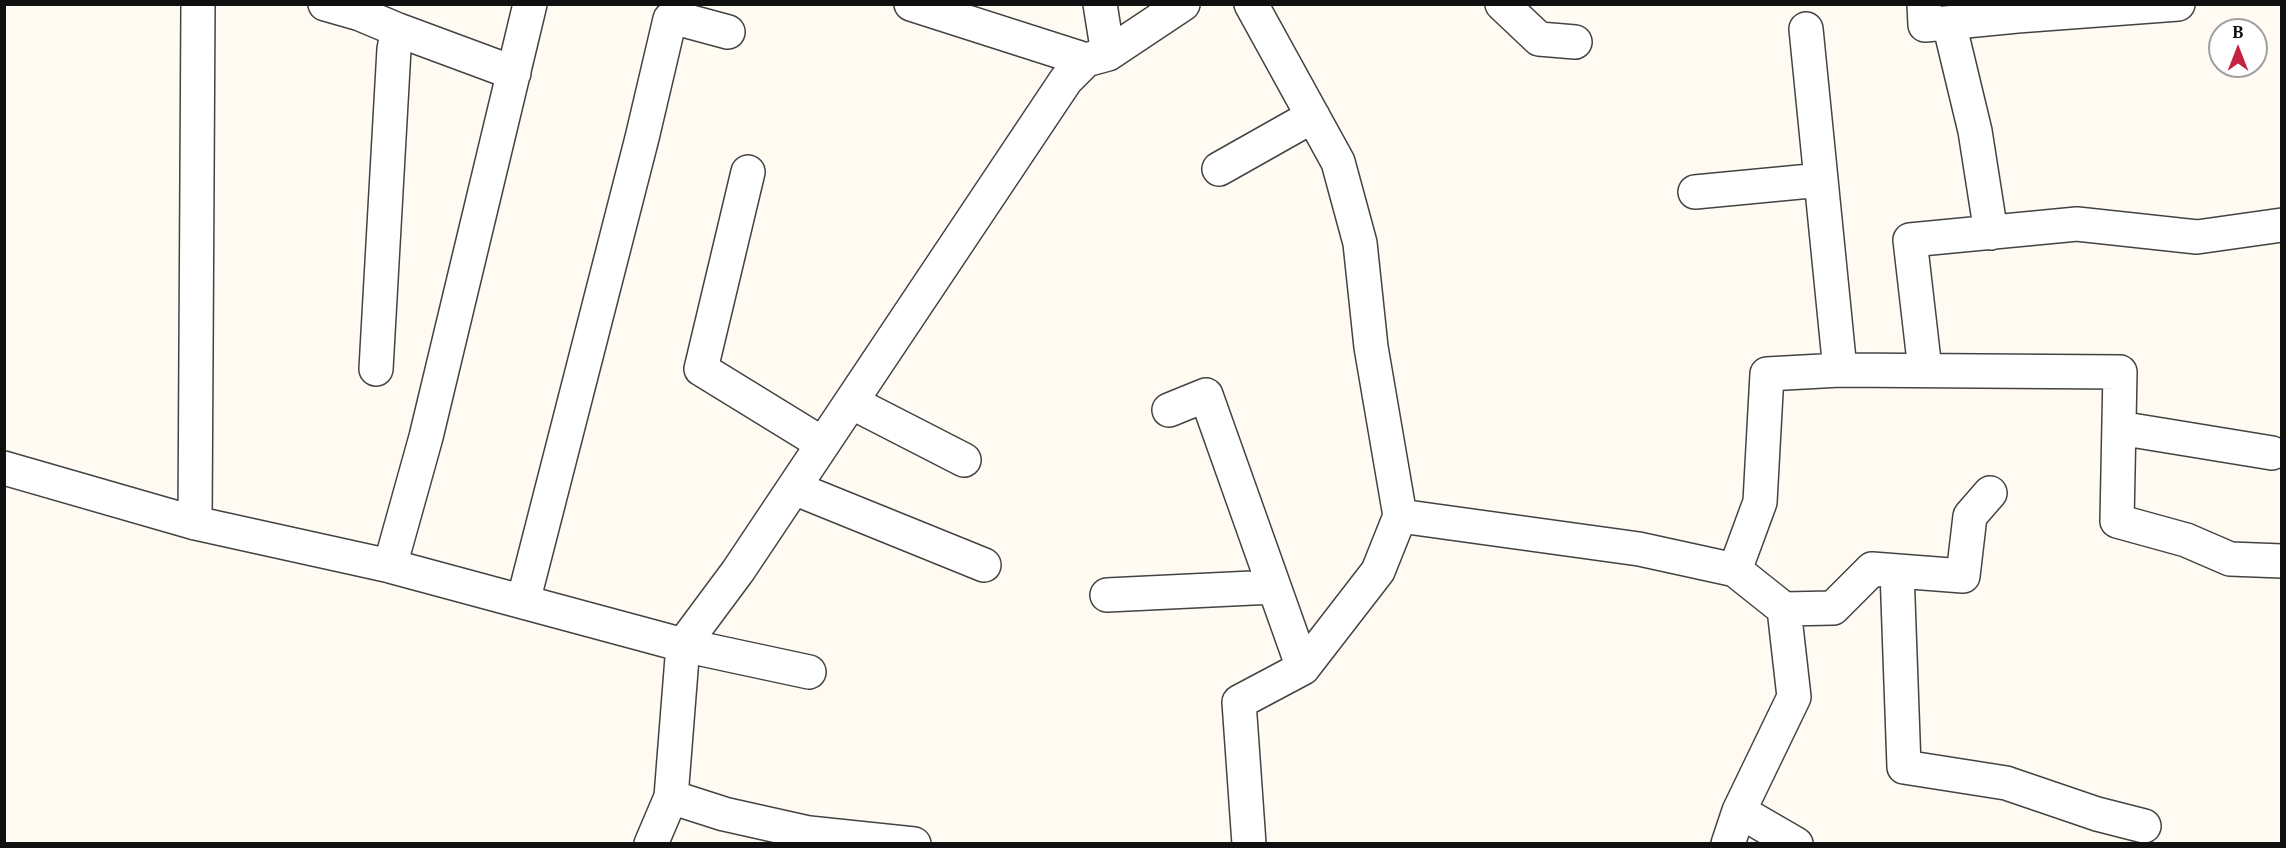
<!DOCTYPE html>
<style>
body{margin:0}
#map{position:relative;width:2286px;height:848px;overflow:hidden;background:#fffbf2;font-family:"IBM Plex Serif",serif}
canvas{display:block}
.frame{position:absolute;inset:0;border:6px solid #101010;pointer-events:none}
.north{position:absolute;left:2208px;top:18px;width:60px;height:60px;box-sizing:border-box;background:#fff;border:2px solid #9f9f9f;border-radius:50%;rotate:0deg;font-size:16px;font-weight:700;line-height:24px;text-align:center;color:#101010}
.north::after{content:'';display:block;margin:auto;width:21px;height:27px;background:#c42442;clip-path:polygon(50% 0,100% 100%,50% 72%,0 100%)}
</style>
<div id="map">
<canvas width="2286" height="848"></canvas>
<div class="frame"></div>
<div class="north">B</div>
</div>
<script>
const g = document.querySelector('canvas').getContext('2d');
g.lineJoin = 'round';
function strokePath(path, color, width, dash) { g.strokeStyle = color; g.lineWidth = width; g.lineCap = dash ? 'butt' : 'round'; g.setLineDash(dash || []); g.stroke(path); }
const minor = new Path2D(`
 M325,4L360,14L398,30L394,49L376,369
 M530,4L426,437L390,566L683,645L809,672
 M911,4L1086,60L1108,54L1183,4
 M1100,4L1108,54
 M1251,4L1338,162L1360,243L1371,347L1400,516L1378,571L1303,668
 M1502,4L1539,39L1575,42
 M1924,4L1925,25L2017,16L2178,4
 M1949,23L1975,131L1991,233
 M1806,29L1840,370
 M398,30L514,73
 M1219,169L1313,116
 M748,172L701,369L823,444
 M1695,192L1821,180
 M1925,370L1910,240L2077,224L2197,237L2282,225
 M851,402L964,460
 M1169,410L1206,395L1303,668L1239,702L1249,844
 M2119,428L2272,453
 M4,468L195,523L390,566
 M794,488L984,565
 M1400,516L1639,549L1735,570L1784,609L1794,697L1739,811L1728,844
 M195,523L198,4
 M1735,570L1760,502L1767,374L1840,370L2120,372L2117,521L2186,540L2230,559L2282,561
 M1897,571L1904,767L2006,783L2097,814L2144,826
 M1107,595L1273,587
 M523,602L642,138L670,19L676,18L728,32
 M1784,609L1833,608L1872,569L1963,576L1970,516L1990,493
 M671,797L724,814L809,833L914,844
 M1739,811L1796,844
 M651,844L671,797L683,645L738,571L1066,80L1086,60`);
strokePath(minor, '#434343', 36);
strokePath(minor, '#fff', 33);
</script>
